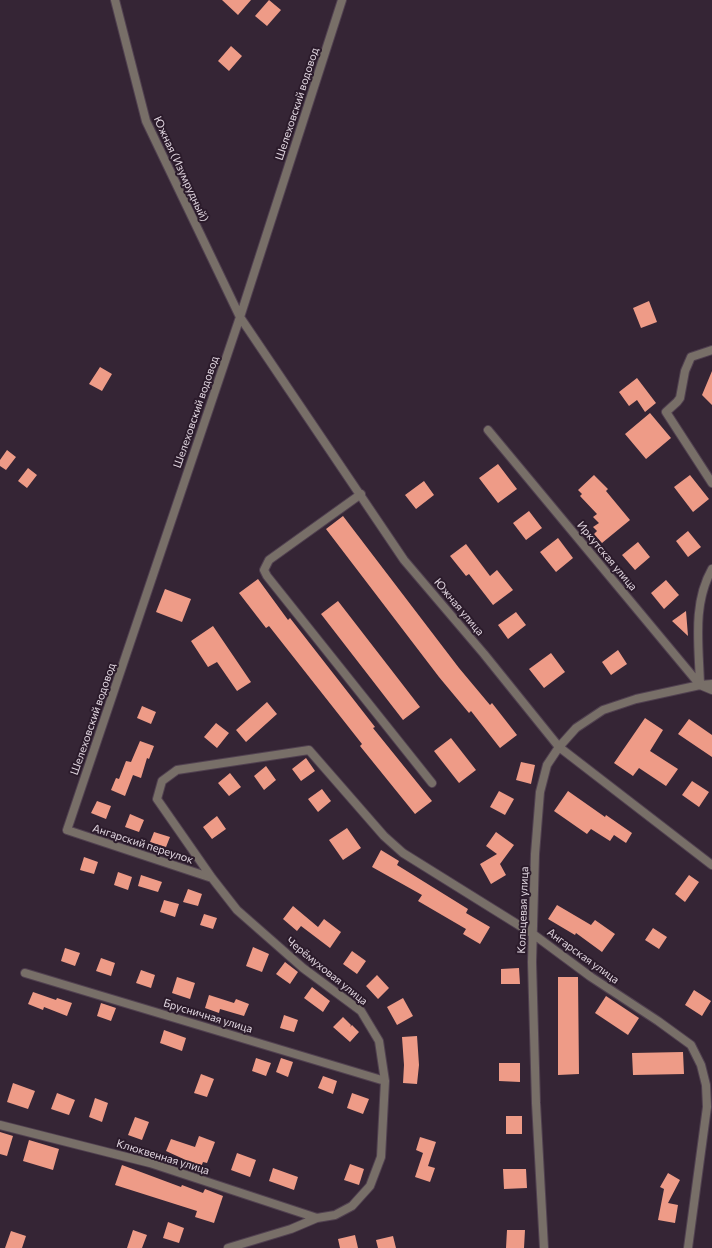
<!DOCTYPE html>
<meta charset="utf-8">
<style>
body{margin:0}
canvas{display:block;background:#352535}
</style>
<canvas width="712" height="1248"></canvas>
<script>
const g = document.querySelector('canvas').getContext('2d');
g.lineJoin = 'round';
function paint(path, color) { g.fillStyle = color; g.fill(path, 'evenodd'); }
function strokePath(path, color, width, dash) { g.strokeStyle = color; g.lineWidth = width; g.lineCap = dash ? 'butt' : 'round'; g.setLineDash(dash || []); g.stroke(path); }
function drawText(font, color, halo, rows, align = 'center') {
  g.font = font + ' Commissioner,sans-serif'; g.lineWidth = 4; g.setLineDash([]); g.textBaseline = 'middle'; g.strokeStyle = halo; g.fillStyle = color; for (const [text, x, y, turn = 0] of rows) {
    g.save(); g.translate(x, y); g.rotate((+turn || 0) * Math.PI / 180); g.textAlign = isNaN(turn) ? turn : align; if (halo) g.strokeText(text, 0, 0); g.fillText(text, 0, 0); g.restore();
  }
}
paint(new Path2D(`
 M222,0H251L238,15Z
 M269,0L281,10L267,26L255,16Z
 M231,46L242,56L229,71L218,61Z
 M649,301L657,322L641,328L633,308Z
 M100,367L112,374L102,391L89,384Z
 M712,371V405L702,395Z
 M637,378L656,403L645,412L637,400L629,406L619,392Z
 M650,413L671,438L646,459L625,434Z
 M7,450L16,457L6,470L0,466V460Z
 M498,464L517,489L498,503L479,478Z
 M28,468L37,475L27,488L18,481Z
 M594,475L608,489L606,491L630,520L602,543L594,534L597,531L593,527L599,523L593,517L597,514L580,496L582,494L578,490Z
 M690,475L709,499L693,512L674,487Z
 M424,481L434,495L416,509L405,495Z
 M529,511L542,528L526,540L513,523Z
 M343,516L459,668L490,705L492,703L517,735L500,748L471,711L469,713L439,677L326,529Z
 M688,531L701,547L688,557L676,541Z
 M558,538L573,558L556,572L540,552Z
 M638,542L650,557L635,570L622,555Z
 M466,544L490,576L497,570L513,590L493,605L469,574L466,576L450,556Z
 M258,579L288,620L290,618L375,727L373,728L432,801L415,814L360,746L362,744L269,626L266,628L239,593Z
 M666,580L679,595L664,609L651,593Z
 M165,589L191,599L182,622L156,612Z
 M338,601L420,707L403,720L321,614Z
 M686,611L688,636L672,621Z
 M516,612L526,625L508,639L498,625Z
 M213,626L251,682L237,691L217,662L208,667L191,641Z
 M618,650L627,664L611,675L602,662Z
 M551,653L565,672L544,688L529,669Z
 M267,702L277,714L246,742L236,730Z
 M142,706L156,712L151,724L137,718Z
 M645,718L663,730L650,751L678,769L666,786L639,768L633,776L614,763Z
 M689,719L712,735V757L678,734Z
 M216,723L229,733L217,748L204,737Z
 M451,738L476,770L459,783L434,751Z
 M140,741L154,746L149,759L147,758L141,778L133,775L125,796L111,790L116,778L119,779L126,761L131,762Z
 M306,758L315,771L301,781L292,769Z
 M521,762L535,765L531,784L516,780Z
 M266,766L276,780L264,790L254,776Z
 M230,773L241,787L229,796L218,783Z
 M692,781L709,792L699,807L682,795Z
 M322,789L331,801L318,812L308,799Z
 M499,791L514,799L505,815L490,807Z
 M568,791L605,817L606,815L632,833L626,843L614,835L610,841L591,829L587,834L554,811Z
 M97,801L111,806L106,819L91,813Z
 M130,814L144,820L139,832L125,827Z
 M217,816L226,829L212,839L203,827Z
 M347,828L361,848L343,860L329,840Z
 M154,832L170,837L166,847L150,842Z
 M496,832L514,845L500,864L506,875L491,884L480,864L497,854L486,846Z
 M381,850L399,861L397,865L468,909L466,913L490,927L480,944L463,934L466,929L418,901L422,895L372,867Z
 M84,857L98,862L94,874L80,870Z
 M118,872L132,877L128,890L114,885Z
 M141,875L162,882L158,892L138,886Z
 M689,875L699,882L685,902L675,894Z
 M188,889L202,894L198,906L183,902Z
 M164,900L179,904L175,917L160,912Z
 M557,905L591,925L595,920L615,934L602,952L576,933L575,935L548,919Z
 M293,906L318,927L324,919L341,932L330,948L301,926L297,931L283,919Z
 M204,914L217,918L213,929L200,925Z
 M653,928L667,937L659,949L645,940Z
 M253,947L269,954L262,972L246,966Z
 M65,948L80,953L75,966L61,961Z
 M352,951L366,961L357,974L343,964Z
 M101,958L115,963L111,976L96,971Z
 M285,962L298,972L290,984L276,974Z
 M519,968L520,984H501V969Z
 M141,970L155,975L151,988L136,983Z
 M377,975L389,988L378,999L366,986Z
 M177,977L195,983L190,999L172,993Z
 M558,977H578L579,1074L558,1075Z
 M312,987L330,1001L323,1012L304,998Z
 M694,990L711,1001L702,1016L685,1005Z
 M33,992L56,1000L57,998L72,1003L67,1016L44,1007L43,1010L28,1004Z
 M209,995L234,1003L236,999L249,1004L244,1016L220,1009L219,1013L205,1008Z
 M606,996L639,1018L628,1035L595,1013Z
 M403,998L413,1016L397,1025L387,1007Z
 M101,1003L116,1008L111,1021L97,1016Z
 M284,1015L298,1020L294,1032L280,1028Z
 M343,1017L351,1025L350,1027L352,1025L359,1032L350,1042L333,1027Z
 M164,1030L186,1038L182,1051L160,1043Z
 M417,1036L419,1065L417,1084L403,1083L404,1065L402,1037Z
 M683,1052L684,1074L633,1075L632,1053Z
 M256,1058L271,1063L266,1076L252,1071Z
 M281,1058L293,1062L288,1077L276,1072Z
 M499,1063H520V1082L499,1081Z
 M201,1074L214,1079L207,1097L194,1093Z
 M323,1076L337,1081L333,1094L318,1088Z
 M13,1083L35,1091L28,1109L7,1102Z
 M57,1093L75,1100L69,1115L51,1109Z
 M352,1093L369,1099L363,1114L347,1108Z
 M95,1098L108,1103L102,1122L89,1117Z
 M506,1116H522V1134H506Z
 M135,1117L149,1122L142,1140L128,1135Z
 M0,1132L13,1136L7,1156L0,1154Z
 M199,1136L215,1142L207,1163L203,1162L201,1167L166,1151L171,1139L195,1147Z
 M420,1137L436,1142L428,1166L435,1168L430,1182L415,1177L423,1153L416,1150Z
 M29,1140L59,1149L53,1170L23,1161Z
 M237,1153L256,1160L250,1177L231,1170Z
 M350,1164L364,1169L359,1185L344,1180Z
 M122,1165L181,1187L182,1185L203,1193L205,1189L223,1196L214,1223L195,1217L197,1211L115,1185Z
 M273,1168L298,1177L294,1190L269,1181Z
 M503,1169H526L527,1188L504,1189Z
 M668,1173L680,1180L668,1203L678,1205L675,1223L658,1220L664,1189L660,1187Z
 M168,1222L184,1228L179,1243L163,1238Z
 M133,1230L147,1235L142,1248H127Z
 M507,1230H525L524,1248H506Z
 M11,1231L26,1236L22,1248H5Z
 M355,1235L358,1248H340L338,1239Z
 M393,1236L396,1248H378L376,1240Z`), '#ee9b87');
const minor = new Path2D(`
 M115,0L146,121L240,317L404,560L484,654L559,747L712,865
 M712,350L691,357L685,371L680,398L677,402L666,412L712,483
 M488,430L700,685L712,690
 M361,494L269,560L264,570L267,576L432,783
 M700,685C699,646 692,604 712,569
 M212,878L67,830L240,317L342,0
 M25,973L385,1081
 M0,1125L150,1163L317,1218
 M228,1248L291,1229L317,1218L335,1215L352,1206L370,1186L381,1157L385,1081L379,1041L361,1011L303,968L237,910L212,878L157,799L162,781L177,770L309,750L384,836L403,853L533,934L591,977L658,1021L691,1045L701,1065L706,1085L707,1107L688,1248
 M544,1248L536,1103L532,962L535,854L540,792L547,765L559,747L576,728L603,710L636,699L700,685L712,684`);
strokePath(minor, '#514150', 10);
strokePath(minor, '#786f68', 8);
drawText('11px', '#e1d6e0', '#2b1b2b', [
 ["Шелеховский водовод",297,104,-72],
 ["Южная (Изумрудный)",181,169,65],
 ["Шелеховский водовод",196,412,-71],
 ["Иркутская улица",607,556,50],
 ["Южная улица",459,607,50],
 ["Шелеховский водовод",93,719,-71],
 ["Ангарский переулок",143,844,18],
 ["Кольцевая улица",523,910,-88],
 ["Ангарская улица",583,956,36],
 ["Черёмуховая улица",327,971,39],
 ["Брусничная улица",208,1016,17],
 ["Клюквенная улица",163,1157,17]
]);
</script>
